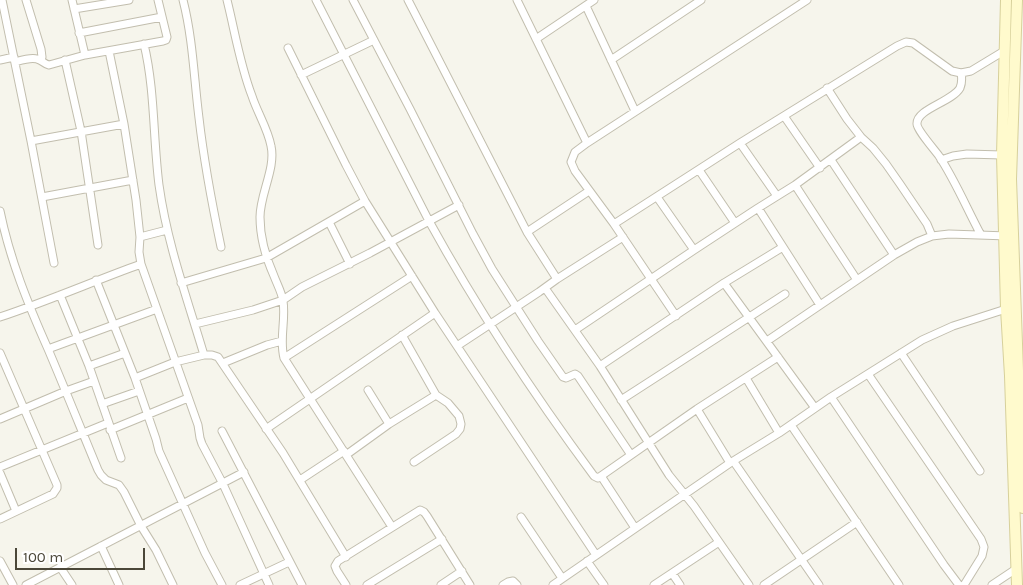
<!DOCTYPE html>
<style>
body{margin:0}
#map{position:relative;width:1023px;height:585px;overflow:hidden;background:#f6f5ec;font-family:Karla,sans-serif}
canvas{display:block}
.scale{position:absolute;left:15px;top:548px;width:130px;height:22px;box-sizing:border-box;border:2px solid #4b4739;border-top:0;padding-left:6px;font-size:15px;line-height:18px;white-space:nowrap;color:#4b4739;-webkit-text-stroke:4px #fff;paint-order:stroke}
</style>
<div id="map">
<canvas width="1023" height="585"></canvas>
<div class="scale">100 m</div>
</div>
<script>
const g = document.querySelector('canvas').getContext('2d');
g.lineJoin = 'round';
function strokePath(path, color, width, dash) { g.strokeStyle = color; g.lineWidth = width; g.lineCap = dash ? 'butt' : 'round'; g.setLineDash(dash || []); g.stroke(path); }
const street = new Path2D(`
 M2,0L31,141L54,263
 M26,0L41,49L42,57L41,60
 M72,0L85,55
 M183,0C193,39 194,79 199,118C204,162 212,204 221,247
 M227,0C235,32 240,65 252,96C257,112 268,129 271,146C276,168 260,194 260,217C260,237 266,258 274,276C277,284 282,293 283,301C286,320 279,340 284,358L392,527
 M316,0L429,221C478,310 534,395 594,476L598,478L601,476L697,409L778,357
 M353,0L410,109L473,234L492,269L538,341L563,377L566,378L575,374L578,376L631,455
 M408,0L527,232L557,279
 M517,0L587,143
 M586,6L635,111
 M74,9L129,0
 M79,33L162,17
 M536,39L594,0
 M144,44C155,90 153,138 159,185C167,243 187,298 204,355
 M288,48L346,165L365,201L435,313L596,555
 M109,51L124,124L136,200L140,237L139,252L141,264L198,425L200,438L202,444L223,484L269,585
 M0,60L14,57
 M65,60L81,131L98,245
 M611,60L701,0
 M15,62C22,60 31,57 37,59C42,60 44,64 49,65L85,55L163,41L166,40L167,37L158,0
 M961,73C962,78 962,83 960,88C952,102 916,109 917,124C917,130 934,149 939,156C955,180 967,209 981,235
 M301,75L374,40
 M827,88L847,119L861,137L873,148L886,164L900,184L927,224L932,236
 M784,116L820,168
 M31,141L124,124
 M740,143L777,196
 M831,160L894,255
 M941,160L953,156L967,154L1002,155
 M699,170L735,223
 M795,185L857,280
 M42,197L133,180
 M657,197L694,250
 M758,208L820,305
 M0,211C10,260 28,304 48,349C65,389 81,429 98,470L101,475L106,480L119,485L124,492L141,526L156,550L173,585
 M329,222L350,264
 M614,224L740,143L897,46L906,42L913,43L952,71L961,73L971,71L1004,51
 M527,232L589,191
 M140,237L167,230
 M96,280L135,378L156,439L159,451L205,553L222,585
 M181,283L266,258L365,201
 M724,283L815,408
 M545,288L600,366L669,475L694,506L749,585
 M60,295L89,366L121,458
 M676,316L614,224L575,171L571,162L575,152L587,143L807,0
 M0,317C48,301 94,281 141,264
 M195,324L253,310L283,300L302,287L370,253L459,205
 M575,330L694,250L758,208L795,185L861,137
 M402,335L436,395L448,403L459,416L461,424L460,429L456,434L414,462
 M767,341L894,255L917,242L932,236L949,234L1008,236
 M457,346L539,292L557,279L623,237
 M48,349L157,309
 M0,353L57,485V488L53,494L0,519
 M901,353L980,471
 M284,358L412,276
 M223,363L267,345L282,341
 M89,366L125,353
 M600,366L724,283L783,247
 M868,374L981,539L984,547L982,556L964,585
 M135,378L175,362L204,355H212L218,357L283,453L346,557
 M746,378L779,433
 M368,390L389,424
 M831,397L944,565L959,585
 M621,400L785,294
 M102,404L139,391
 M697,409L730,463
 M0,419L66,391L94,381
 M791,425L899,585
 M266,429L435,313
 M110,430L188,398
 M222,431L302,585
 M346,455L389,424L436,395
 M734,462L819,585
 M0,467L108,423
 M0,473L16,511
 M601,476L635,528
 M300,480L344,451
 M521,517L562,578
 M101,546L119,585
 M0,561L13,585
 M587,561L604,585
 M60,567L72,585
 M672,573L680,585
 M26,585L244,472
 M240,585L289,562
 M346,585L337,571L335,566L338,561L420,510L424,512L427,516L470,585
 M367,585L442,539
 M441,585L462,571
 M503,585L508,582L513,581L517,585
 M553,585L730,463L779,433L831,397L922,340L953,326L1006,309
 M654,585L719,542
 M764,585L857,522
 M992,585L1016,569`);
const secondary = new Path2D(`
 M1006,0L1002,155L1006,309L1010,376L1017,585
 M1017,0L1011,179L1023,508`);
strokePath(street, '#c2beae', 9);
strokePath(secondary, '#d7d09b', 12);
strokePath(street, '#fff', 7);
strokePath(secondary, '#fffacd', 10);
</script>
